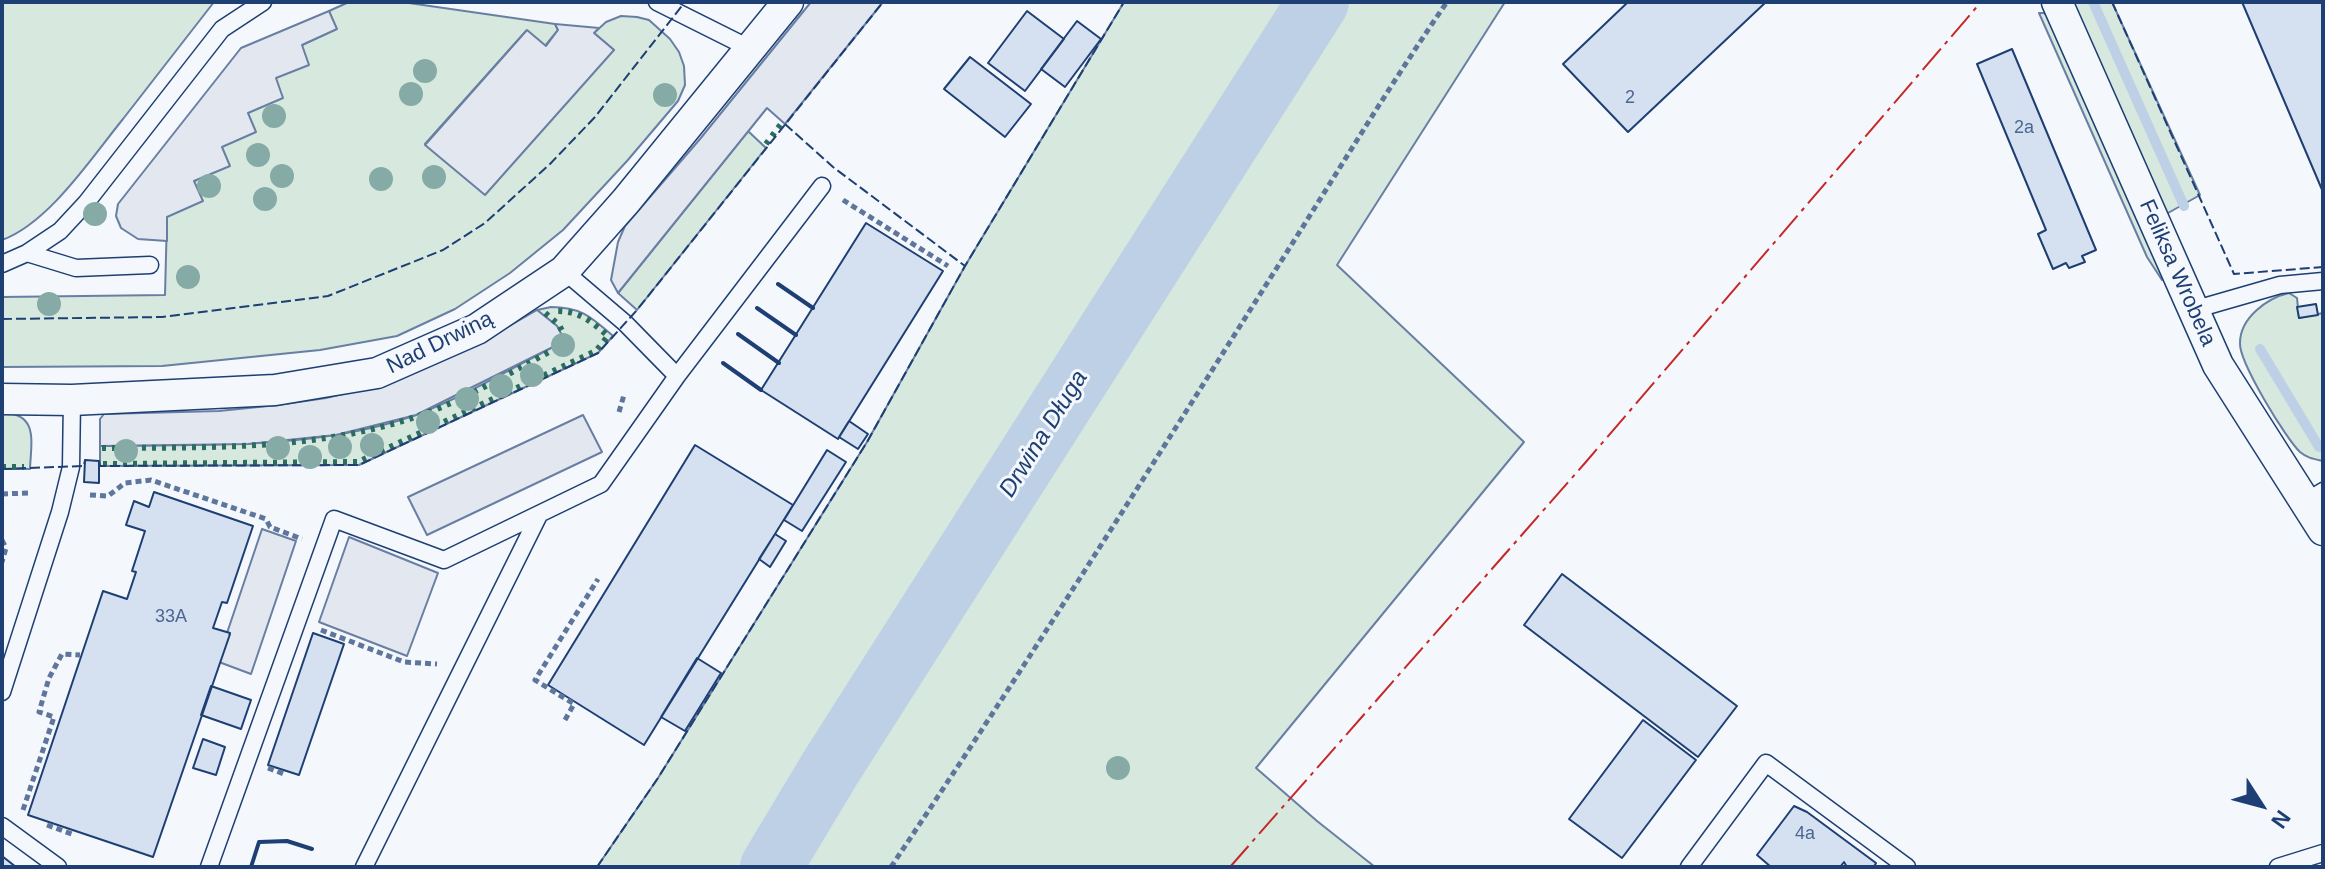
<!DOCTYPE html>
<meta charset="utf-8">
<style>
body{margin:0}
#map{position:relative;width:2325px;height:869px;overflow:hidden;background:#f4f7fb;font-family:Helvetica,sans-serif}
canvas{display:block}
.frame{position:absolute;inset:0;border:4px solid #1d3f73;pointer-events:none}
.north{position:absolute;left:2221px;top:765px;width:80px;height:80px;-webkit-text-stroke:6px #f4f7fb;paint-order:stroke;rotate:126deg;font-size:22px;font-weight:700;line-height:32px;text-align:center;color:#1d3f73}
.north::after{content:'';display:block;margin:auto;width:28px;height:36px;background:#1d3f73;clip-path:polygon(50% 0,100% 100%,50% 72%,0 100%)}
</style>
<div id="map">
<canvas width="2325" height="869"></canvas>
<div class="frame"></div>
<div class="north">N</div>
</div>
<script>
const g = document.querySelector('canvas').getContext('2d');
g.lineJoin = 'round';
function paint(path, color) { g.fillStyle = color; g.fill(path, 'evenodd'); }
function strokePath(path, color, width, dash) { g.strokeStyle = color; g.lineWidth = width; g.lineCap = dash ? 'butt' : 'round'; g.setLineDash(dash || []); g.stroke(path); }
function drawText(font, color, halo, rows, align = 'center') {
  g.font = font + ' Helvetica,sans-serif'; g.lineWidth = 6; g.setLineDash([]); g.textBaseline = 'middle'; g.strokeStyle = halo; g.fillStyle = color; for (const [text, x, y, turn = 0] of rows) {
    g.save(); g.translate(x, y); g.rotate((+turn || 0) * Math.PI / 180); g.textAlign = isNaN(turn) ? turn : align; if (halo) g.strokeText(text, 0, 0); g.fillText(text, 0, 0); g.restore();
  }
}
const green = new Path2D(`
 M2,2H214C184,41 153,80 123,119C92,157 49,223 2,240Z
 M349,2H402L555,24L558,30L545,46L526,31L425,144L614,50L594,33L606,22L621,16L637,17L649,20L670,39L679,52L684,66L685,85L678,101L627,161L563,230L510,273L455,309L397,336L320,350L162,366L2,367V297L165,295L167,217L302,45L336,29L329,11Z
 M1124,2H1505L1337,265L1524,442L1256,768L1317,821L1375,867H597L658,778L867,442L965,266Z
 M2070,2H2112L2200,195L2168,213L2161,212Z
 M2039,13H2044L2050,18L2139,224L2164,275L2162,280L2147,257Z
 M748,131L766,148L637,310L618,293Z
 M2289,293L2297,298L2299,318L2323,313V461C2314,459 2307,458 2300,452C2286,439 2239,362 2240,343C2240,318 2267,298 2289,293Z
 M551,307C581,307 591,317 613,336L598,353L359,465L100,466V446C205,444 316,450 416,415C464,397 518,365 564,341L557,326L537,310Z
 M2,413C39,413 31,442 30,469H2Z`);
paint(green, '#d7e8df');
strokePath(green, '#687fa3', 2);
const parking = new Path2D(`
 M811,2H883L785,124L767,108L618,293L611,280L618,242L625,226L700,139Z
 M329,11L337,29L302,45L309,65L276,78L283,98L248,113L256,132L222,147L230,166L194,181L203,201L167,217V241L138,239L121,228L116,216L118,204L241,48Z
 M555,24L599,28L594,33L614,50L485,195L425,145L527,30L546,46L558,30Z
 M537,310L557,326L565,341L416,415L336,435L248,444L100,446V419L104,414L219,411L278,405L326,398L376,386L478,344Z
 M583,415L602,452L427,535L408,497Z
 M262,529L296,541L251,674L219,662L229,636L230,634L227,633Z
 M349,537L438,573L407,656L319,622Z`);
paint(parking, '#e3e8f0');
strokePath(parking, '#687fa3', 2);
strokePath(new Path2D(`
 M2093,2L2184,206
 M2260,349L2319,447`), '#bed0e5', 10);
strokePath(new Path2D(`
 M771,867L831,767L1318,2`), '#bed0e5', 62);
const building = new Path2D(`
 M1628,2H1766L1628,132L1563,64Z
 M2242,2H2323V192Z
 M1027,11L1064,39L1025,91L988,63Z
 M1077,21L1101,39L1065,87L1041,69Z
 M2012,49L2096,250L2082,256L2085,262L2069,268L2066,263L2053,269L2038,234L2046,230L1977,64Z
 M970,57L1031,104L1005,137L944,89Z
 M866,223L943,271L838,439L761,390Z
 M2316,304L2318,315L2299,318L2297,307Z
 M849,421L868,434L858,449L839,437Z
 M695,445L793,505L644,745L548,685Z
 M827,450L846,462L802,531L784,520Z
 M85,460L99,461V483L84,482Z
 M154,492L253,526L227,603L222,602L213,628L230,633L229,637L153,857L28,815L103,591L127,599L136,572L132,571L145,531L126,525L134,501L149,507Z
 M775,534L786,541L770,567L759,559Z
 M1562,574L1737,706L1698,757L1524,625Z
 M313,633L344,644L299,775L268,765Z
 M697,658L721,673L685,731L661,717Z
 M211,686L251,700L241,729L201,715Z
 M1643,720L1696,760L1622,858L1569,819Z
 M203,739L225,747L216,775L193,768Z
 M1794,806L1807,812L1876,863L1874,867H1847L1844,862L1840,867H1771L1757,855Z
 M2,856L16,867H2Z`);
paint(building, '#d5e0f0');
strokePath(building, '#1d3f73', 2);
const service = new Path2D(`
 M657,2L751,49
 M27,253L76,268L150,265
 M2,264L27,253L60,231L86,203L222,29L263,2
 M564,271L625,323L677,376
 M2193,310L2280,285L2323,281
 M2305,502L2323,491
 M2,692L60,512L71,467L72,400
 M2,826L58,867
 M209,867L334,519L444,560L601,484L677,376L822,186
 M364,867L539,515
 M1689,867L1766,763L1907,867
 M2278,867L2323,853`);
const minor = new Path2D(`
 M2057,2L2218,365L2323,530
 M2,399L72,400L275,390L377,373L477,329L564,271L626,201L788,2`);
strokePath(service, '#1d3f73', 19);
strokePath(minor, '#1d3f73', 33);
strokePath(new Path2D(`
 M843,200L948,266
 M619,412L624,395
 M2,494L28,493
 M90,495L108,496L125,483L151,480L266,519L270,527L302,539
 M2,540L6,548L2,562
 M321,630L404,662L437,664
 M565,720L574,704L535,680L598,579
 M268,768L284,774
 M23,810L54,717L39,712L49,678L62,654L80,655
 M47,825L72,834
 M891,867C1021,673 1146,475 1271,277C1330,185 1385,92 1447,2`), '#5e769c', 5, [6, 4]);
strokePath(service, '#f4f7fb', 16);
strokePath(minor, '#f4f7fb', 30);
strokePath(new Path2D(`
 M766,144L781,124
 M102,448C207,447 314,451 415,417C467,400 519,367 568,342L559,325L544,312
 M103,464L358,462L596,351L608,336C592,322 580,311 557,311
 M2,467H24`), '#2c6c60', 6, [4, 6]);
strokePath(new Path2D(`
 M2112,2L2234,274L2323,267
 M785,124L833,167L965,266
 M2,319L162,317L328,296L443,250L485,223L550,164L595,117L685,2
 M99,462L100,466L359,465L598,353L637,310L883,2
 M2,469L84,466L85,460
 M597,867L658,778L867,442L965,266L1124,2`), '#1d3f73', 2, [10, 4]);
strokePath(new Path2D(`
 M778,284L813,308
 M757,308L796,335
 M738,334L779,363
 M723,363L761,390
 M251,867L259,842L287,841L312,849`), '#1d3f73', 4);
strokePath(new Path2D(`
 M1230,867L1585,463L1981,2`), '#c62828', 2, [28, 6, 4, 6]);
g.fillStyle = '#86aba6';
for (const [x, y] of [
 [425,71],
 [411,94],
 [665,95],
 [274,116],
 [258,155],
 [282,176],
 [434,177],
 [381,179],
 [209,186],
 [265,199],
 [95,214],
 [188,277],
 [49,304],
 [563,345],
 [532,375],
 [501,386],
 [467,399],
 [428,422],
 [372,445],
 [340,447],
 [278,448],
 [126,451],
 [310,457],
 [1118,768]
]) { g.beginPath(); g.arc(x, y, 12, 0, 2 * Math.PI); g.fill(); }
drawText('18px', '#4b6792', null, [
 ["2",1630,98],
 ["2a",2024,128],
 ["33A",171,617],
 ["4a",1805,834]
]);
drawText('22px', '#1d3f73', '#f4f7fb', [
 ["Feliksa Wrobela",2177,273,66],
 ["Nad Drwiną",440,343,-26]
]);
drawText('italic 24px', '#1d3f73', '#f4f7fb', [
 ["Drwina Długa",1044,434,-58]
]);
</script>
